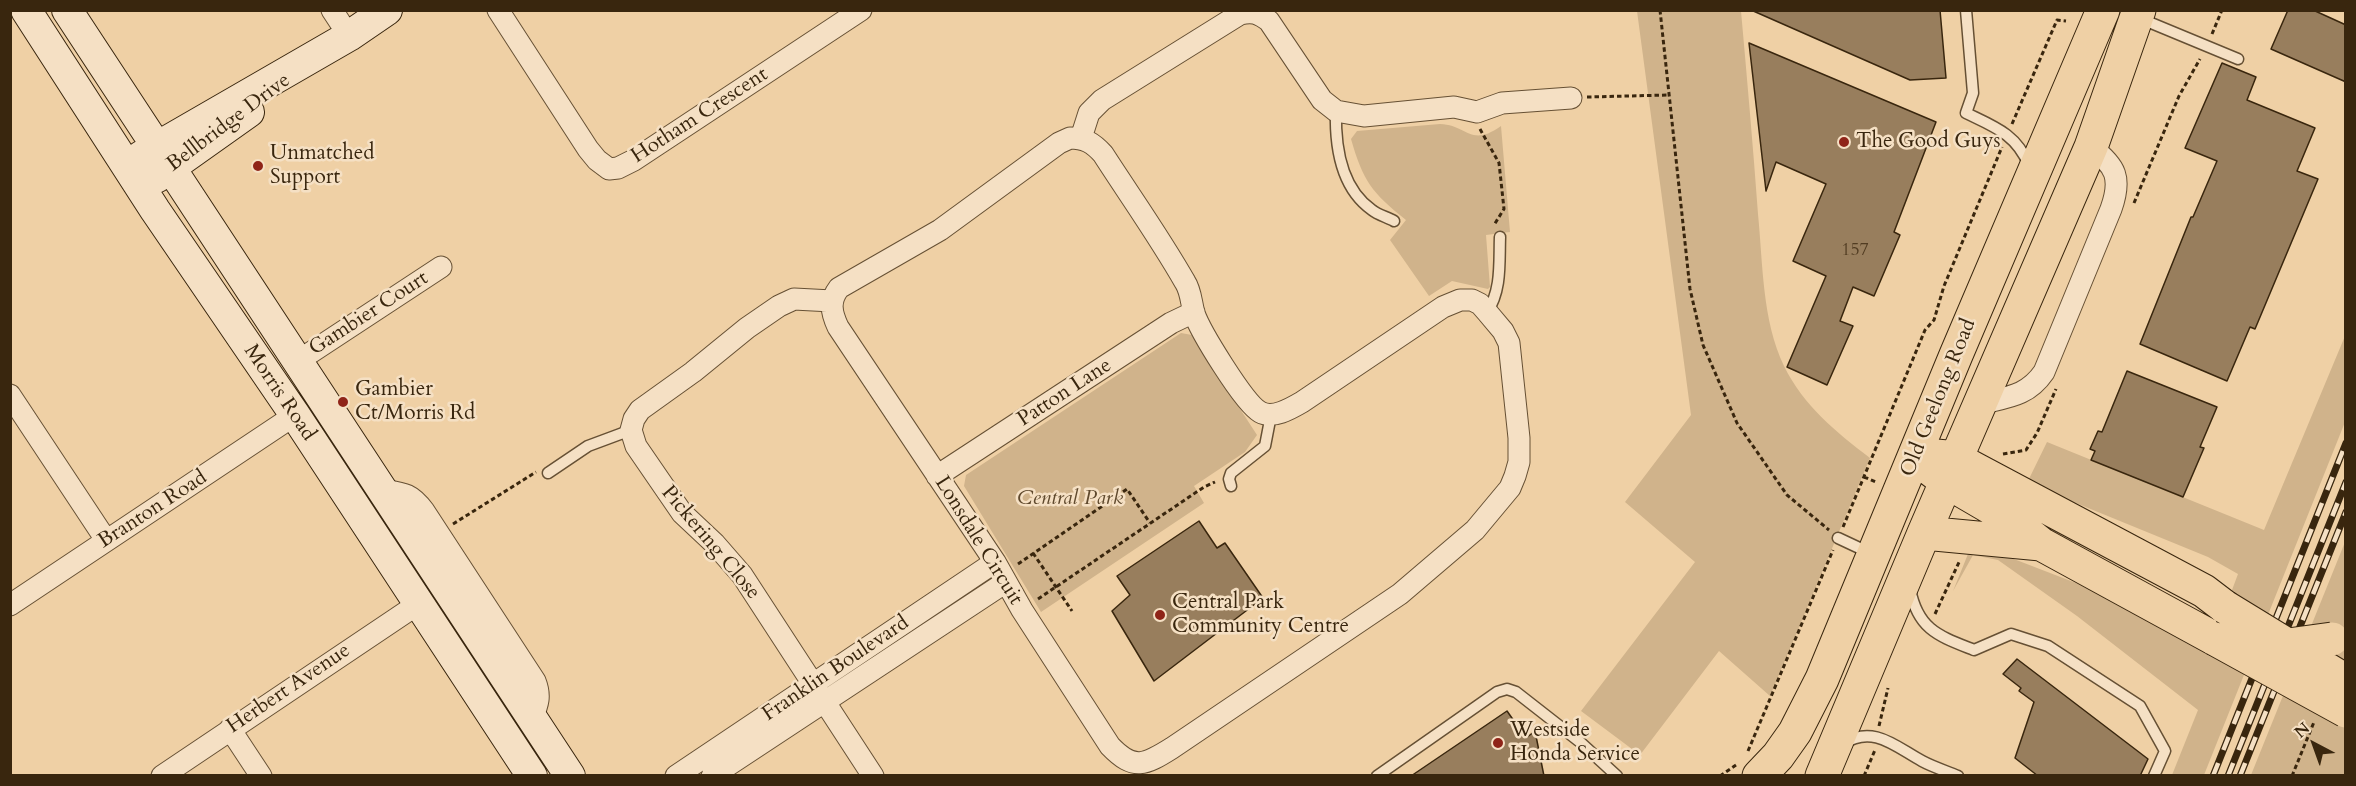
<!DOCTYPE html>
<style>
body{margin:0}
#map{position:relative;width:2356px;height:786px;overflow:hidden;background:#efd0a5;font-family:Cardo,serif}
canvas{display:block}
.frame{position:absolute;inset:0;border:12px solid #39260e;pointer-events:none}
.north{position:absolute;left:2284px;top:714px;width:60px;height:60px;-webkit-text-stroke:4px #f5e0c4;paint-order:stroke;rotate:319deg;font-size:16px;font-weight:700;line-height:24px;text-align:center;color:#39260e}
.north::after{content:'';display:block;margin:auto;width:21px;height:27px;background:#39260e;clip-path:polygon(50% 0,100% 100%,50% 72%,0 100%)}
</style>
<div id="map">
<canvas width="2356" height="786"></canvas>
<div class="frame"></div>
<div class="north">N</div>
</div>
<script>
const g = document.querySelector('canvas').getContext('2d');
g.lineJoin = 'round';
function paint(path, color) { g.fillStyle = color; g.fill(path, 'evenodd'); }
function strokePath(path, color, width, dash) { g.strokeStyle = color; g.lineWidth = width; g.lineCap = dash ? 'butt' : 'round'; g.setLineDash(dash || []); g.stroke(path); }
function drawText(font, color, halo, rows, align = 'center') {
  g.font = font + ' Cardo,serif'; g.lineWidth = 5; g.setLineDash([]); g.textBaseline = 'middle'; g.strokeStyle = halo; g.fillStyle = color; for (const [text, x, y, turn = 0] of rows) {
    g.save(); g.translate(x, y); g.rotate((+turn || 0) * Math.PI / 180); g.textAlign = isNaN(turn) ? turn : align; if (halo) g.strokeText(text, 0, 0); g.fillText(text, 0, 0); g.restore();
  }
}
paint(new Path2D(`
 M1637,11H1741C1747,78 1753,146 1758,214C1763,264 1762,320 1784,366C1803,405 1836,432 1870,458L1770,696L1719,651L1640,755L1581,711L1695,562L1625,502L1691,415Z
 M1440,124C1468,125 1470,148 1501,126L1510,232L1486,235L1490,287L1488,289L1452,281L1429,296L1390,240L1406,220C1372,193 1363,181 1351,139L1357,131Z
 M1181,333L1192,335L1257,435L1245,452L1194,486L1204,503L1041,612L964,486L966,475Z
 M2345,336V422L2204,775H2172L2198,710L2077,616L1998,560L1973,555L1953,591L1968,554H1999L2019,561L2076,583L2207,646L2208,654L2238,574L2208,557L2027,483L2047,442L2264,530Z
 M2345,542V775H2251Z`), '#d0b38b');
const building = new Path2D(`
 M1751,10H1940L1946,78L1910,80Z
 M2288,10H2313L2346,25V82L2271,49Z
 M1749,43L1936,122L1894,232L1900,235L1874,296L1853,287L1840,321L1853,326L1827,385L1787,367L1826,276L1793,261L1826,184L1776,162L1766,191Z
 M2222,63L2256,77L2247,100L2315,128L2297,171L2318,179L2255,329L2250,327L2227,381L2140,344L2191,217H2193L2217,161L2185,148Z
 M2127,371L2217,407L2200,447L2204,448L2183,497L2091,460L2095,451L2090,449L2098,431L2102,432Z
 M1199,521L1217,548L1225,543L1263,598L1154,681L1112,611L1130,595L1117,576Z
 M2017,659L2148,759L2140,776H2038L2015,758L2034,702L2019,691L2021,688L2003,674Z
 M1507,711L1526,738L1535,731L1544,776H1411Z`);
paint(building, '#987e5d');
strokePath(building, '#39260e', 1.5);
const lane = new Path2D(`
 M1966,10L1973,93L1966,113C1995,127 2016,134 2029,165
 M2139,18L2238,59
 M1336,111C1335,146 1341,188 1372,210C1378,215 1387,217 1394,221
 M1487,312C1502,290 1499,262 1500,237
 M548,473L588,446L631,430
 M1231,486L1229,479L1231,473L1265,446L1271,415
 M1838,538L1870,553
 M1910,589C1918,630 1939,636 1974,650L2011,634L2048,646L2140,706L2165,751L2154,776
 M1843,744C1873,724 1896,747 1922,761C1933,767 1946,771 1958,776
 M1377,776L1497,692L1507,689L1516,692L1580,742L1617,776`);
const street = new Path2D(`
 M332,10L349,36
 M498,10L588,149L597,160L609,169L618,168L634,160L861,10
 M1070,138C1085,138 1093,143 1103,154C1130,196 1160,238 1185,282C1191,291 1191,302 1194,313C1200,331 1244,403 1260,412C1273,419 1290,409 1302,402L1443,307L1460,300H1472L1480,304L1487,312L1503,331L1509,343L1519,438V462L1515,476L1510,488L1475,530L1400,594L1172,748C1145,765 1134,771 1110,746L1022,610L995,562L838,327C831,312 829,301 839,288L940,230L1059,143Z
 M1081,138L1089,113L1102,100L1240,14C1253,11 1258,13 1269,21L1322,100L1336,111L1364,116L1454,107L1477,112L1502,103L1571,98
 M832,301L794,299L779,306L747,328L693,372L640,410L634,419L631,430L636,446L682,513L715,544L742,575L873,776
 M298,361L441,267
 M10,395L106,540
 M1979,404C2006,397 2027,397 2044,372L2111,209C2122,178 2116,166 2091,147
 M937,476L1171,323L1194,312
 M382,490C403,493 411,493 424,511L535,681C541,696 538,704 532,719
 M10,605L295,415
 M230,729L261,776
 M162,776L418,604
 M676,776L995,562
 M712,776L1006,582`);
const secondary = new Path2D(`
 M26,10L155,210L295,415L532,776
 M67,10L570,776
 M141,156L349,36L387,10
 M156,178L249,112`);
const primary = new Path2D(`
 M1936,456L1947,457L1971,467L2204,591L2225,607
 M1930,469L1947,482L2007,517L2041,544L2215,639
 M1924,533L2041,544
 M1759,776L1778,756L1795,732L1822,679L1956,355L2103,10
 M1822,776L1924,533L2091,147L2139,10`);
strokePath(lane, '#665034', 13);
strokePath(street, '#665034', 23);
strokePath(secondary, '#39260e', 32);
strokePath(primary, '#39260e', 35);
strokePath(new Path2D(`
 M1660,10L1690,289L1703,345L1737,423L1787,495L1829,530
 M2212,34L2222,10
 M1587,97L1669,95
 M2012,124L2057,20L2066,21
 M1480,129L1499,163L1504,209L1494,225
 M2134,203L2179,96L2200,59
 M2003,454L2026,450L2037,433L2056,389
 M1864,477L1876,482
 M453,524L536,472
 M1843,527L1925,330L1934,320L1944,286L2002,147
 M1033,553L1072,611
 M1018,564L1127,489L1150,523
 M1038,599L1204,487L1215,482
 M1935,614L1960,560
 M1879,726L1888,688
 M1748,751L1833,550
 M1720,776L1736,765
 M1864,776L1875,750
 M2292,776L2314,722`), '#39260e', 3, [4.5, 3]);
strokePath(lane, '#f5e0c4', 10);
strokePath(street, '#f5e0c4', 21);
strokePath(secondary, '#f5e0c4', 30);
strokePath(primary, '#efd0a5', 33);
const rail = new Path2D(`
 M2213,776L2346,443
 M2228,776L2346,482
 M2240,776L2346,512`);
strokePath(rail, '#39260e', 7);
strokePath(rail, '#f5e0c4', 4.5, [14]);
const primaryBridge = new Path2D(`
 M2225,607L2346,681
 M2215,639L2346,711
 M2288,645L2332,639`);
strokePath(primaryBridge, '#39260e', 35, []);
strokePath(primaryBridge, '#efd0a5', 33);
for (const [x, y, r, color] of [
 [1844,142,6,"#8f2418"],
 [258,166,6,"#8f2418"],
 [343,402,6,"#8f2418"],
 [1160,615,6,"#8f2418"],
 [1498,743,6,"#8f2418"]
]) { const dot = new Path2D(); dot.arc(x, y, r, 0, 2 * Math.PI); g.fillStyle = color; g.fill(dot); strokePath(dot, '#f5e0c4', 2); }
drawText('18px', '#513c22', null, [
 ["157",1855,251]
]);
drawText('21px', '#39260e', '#f5e0c4', [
 ["Hotham Crescent",700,116,-33],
 ["Bellbridge Drive",229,123,-37],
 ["Gambier Court",369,314,-33],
 ["Morris Road",279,393,56],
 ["Patton Lane",1065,393,-33],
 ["Old Geelong Road",1939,398,-68],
 ["Branton Road",153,510,-33],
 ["Lonsdale Circuit",978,541,58],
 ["Pickering Close",710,543,50],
 ["Franklin Boulevard",836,669,-34],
 ["Herbert Avenue",289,689,-34]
]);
drawText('21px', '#39260e', '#f5e0c4', [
 ["The Good Guys",1856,142],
 ["Unmatched",270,154],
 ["Support",270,178],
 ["Gambier",355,390],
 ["Ct/Morris Rd",355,414],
 ["Central Park",1172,603],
 ["Community Centre",1172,627],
 ["Westside",1510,731],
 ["Honda Service",1510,755]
], 'left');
drawText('italic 21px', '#5f492d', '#f5e0c4', [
 ["Central Park",1070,499]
]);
</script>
